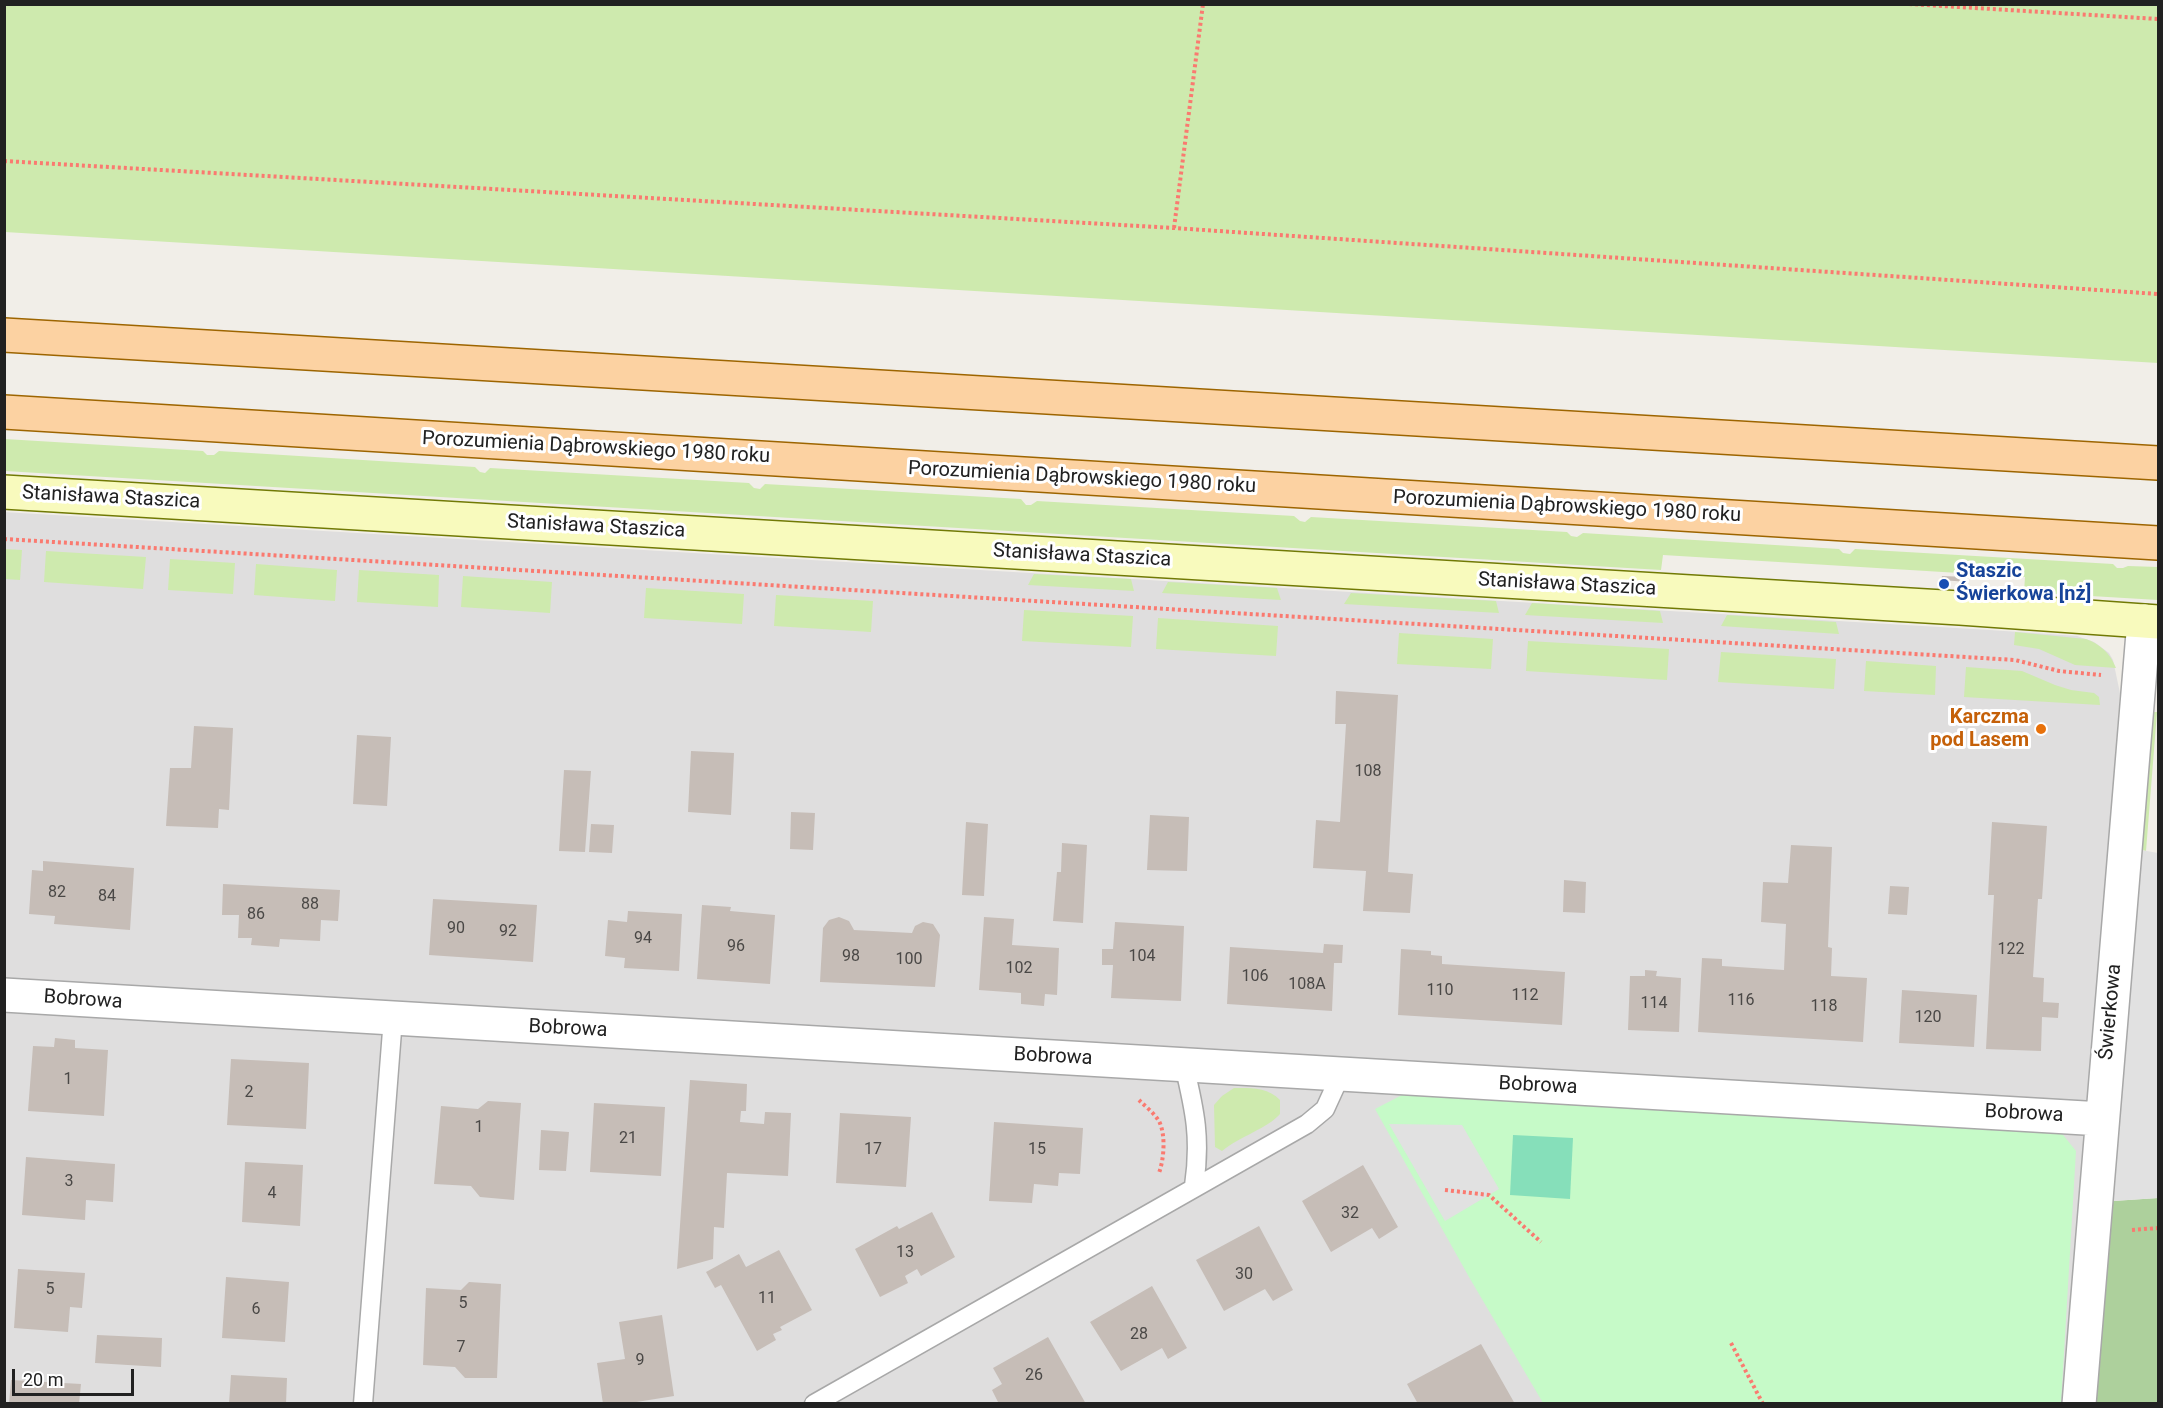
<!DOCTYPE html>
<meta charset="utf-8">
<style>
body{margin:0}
#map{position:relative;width:2163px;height:1408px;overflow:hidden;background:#f1eee8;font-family:Roboto,sans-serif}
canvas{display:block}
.frame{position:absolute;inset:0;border:6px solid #212121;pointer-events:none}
.scale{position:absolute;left:12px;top:1369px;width:122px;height:27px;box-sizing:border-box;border:3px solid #212121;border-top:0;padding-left:8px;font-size:18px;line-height:21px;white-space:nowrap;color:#212121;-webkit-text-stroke:4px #fff;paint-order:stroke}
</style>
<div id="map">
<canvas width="2163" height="1408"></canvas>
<div class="frame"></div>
<div class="scale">20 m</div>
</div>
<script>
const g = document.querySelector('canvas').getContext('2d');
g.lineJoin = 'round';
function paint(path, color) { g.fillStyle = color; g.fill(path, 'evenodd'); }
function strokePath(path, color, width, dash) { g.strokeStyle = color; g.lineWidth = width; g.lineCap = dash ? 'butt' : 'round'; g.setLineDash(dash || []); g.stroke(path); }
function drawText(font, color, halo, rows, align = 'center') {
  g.font = font + ' Roboto,sans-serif'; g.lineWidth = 6; g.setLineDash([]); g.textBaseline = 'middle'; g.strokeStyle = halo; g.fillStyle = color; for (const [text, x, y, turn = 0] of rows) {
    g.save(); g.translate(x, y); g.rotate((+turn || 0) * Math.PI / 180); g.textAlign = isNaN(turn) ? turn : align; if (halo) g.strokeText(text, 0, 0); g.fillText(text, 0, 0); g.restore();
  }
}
paint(new Path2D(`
 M4,512L1990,630L2077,636L2094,642L2109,653L2113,660L2120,693L2068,1403H5Z`), '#dfdede');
paint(new Path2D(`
 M4,5H2158V363L5,232Z
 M5,439L203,451L207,455H214L219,451L475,467L480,472L485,473L490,468L749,483L754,488L760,489L765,484L1021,499L1026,505H1031L1037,501L1294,516L1300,521L1305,522L1311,517L1567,532L1571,536L1577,537L1583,533L1839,549L1843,553L1850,554L1855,549L2113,564L2117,568H2123L2128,566L2158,567V600L2024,592L2025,577L1663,555L1661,570L5,471Z
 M4,549L22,550L20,580L5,579Z
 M46,551L146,557L143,589L44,582Z
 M170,559L235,563L233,594L168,590Z
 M256,564L337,570L335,601L254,595Z
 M359,570L439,575L438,607L357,602Z
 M1034,574L1131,579L1134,591L1028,585Z
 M463,576L552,582L550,613L461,607Z
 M1168,582L1277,588L1281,600L1162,593Z
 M646,588L744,594L742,624L644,618Z
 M1351,593L1496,601L1499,613L1344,604Z
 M776,595L873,601L871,632L774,626Z
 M1532,603L1660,611L1663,623L1525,615Z
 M1024,610L1133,616L1131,647L1022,641Z
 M1727,615L1836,622L1839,634L1721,626Z
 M1158,618L1278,626L1276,656L1156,649Z
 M2015,632L2086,639C2100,644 2110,653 2116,668L2075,665L2039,649L2014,645Z
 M1399,633L1493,639L1491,669L1397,664Z
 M1528,641L1669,649L1667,680L1526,671Z
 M1721,652L1836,659L1834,689L1718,682Z
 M1866,661L1936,666L1935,695L1864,691Z
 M1966,667L2022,671L2055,685L2071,690L2094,693L2099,697L2100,705L1964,697Z
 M2154,712H2157L2146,851L2141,850Z
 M1234,1088C1250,1088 1268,1087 1280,1100V1114C1268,1128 1239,1137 1222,1151L1215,1147L1214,1105L1222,1096Z`), '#ceeaae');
paint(new Path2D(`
 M2158,1198V1403L2096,1404L2113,1201Z`), '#add09c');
paint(new Path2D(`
 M1402,1095L2060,1131L2076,1151L2061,1403H1543L1469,1277L1375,1109Z`), '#c6fac8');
paint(new Path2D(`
 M1513,1135L1573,1138L1570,1199L1510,1195Z`), '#86dfba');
paint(new Path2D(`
 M2141,850L2158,853V1198L2113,1201Z
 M1389,1124L1462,1125L1499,1189L1445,1221Z`), '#e1e1e1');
paint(new Path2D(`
 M1942,576L1968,577V582L1941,580Z
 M1336,691L1398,695L1388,872L1413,874L1410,913L1363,911L1366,871L1313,868L1316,820L1340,822L1346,724H1335Z
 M194,726L233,728L229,810L219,809L218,828L166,826L170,768H191Z
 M357,735L391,737L387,806L353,804Z
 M691,751L734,753L731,815L688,812Z
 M564,770L591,771L585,852L559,851Z
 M791,812L815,813L813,850L790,849Z
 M1150,815L1189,817L1187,871L1147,870Z
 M966,822L988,824L984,896L962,895Z
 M1992,822L2047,826L2042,899H2038L2033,977L2044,978L2043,1002L2059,1003L2058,1018L2042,1017L2041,1051L1986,1049L1994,895H1988Z
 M591,824L614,825L612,853L589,852Z
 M1062,843L1087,845L1083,923L1053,921L1057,872H1061Z
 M1791,845L1832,847L1828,947L1832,948L1831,976L1867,978L1863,1042L1698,1032L1702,958L1722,959V966L1784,970L1786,924L1761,922L1763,882L1788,883Z
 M43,861L134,868L130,930L54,924L55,916L29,914L32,870L43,871Z
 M1564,880L1586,882L1585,913L1563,912Z
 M223,884L340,890L338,921L321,920L320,941L280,939L279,947L251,945L252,938H238L239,915H222Z
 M1890,886L1909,887L1907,915L1888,914Z
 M433,899L537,905L533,962L429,955Z
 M702,905L731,907L730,911L775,915L770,984L697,979Z
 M628,911L682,914L679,971L624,968L625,958L605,956L608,920L627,922Z
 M839,917L849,921L854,930L912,933L915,926L923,922L933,924L940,935L935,987L820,982L823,928L829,920Z
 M984,917L1014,919L1012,945L1059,948L1057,995L1045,994L1044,1006L1021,1004V993L979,990Z
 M1115,922L1184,926L1181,1001L1111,998L1113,965H1102V949H1113Z
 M1324,944L1343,945L1342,963H1334L1332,1011L1227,1004L1230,947L1323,953Z
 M1401,949L1431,951V955L1442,956V964L1565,972L1562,1025L1398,1015Z
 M1645,970L1657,971L1656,976L1681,978L1679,1032L1628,1030L1630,976H1645Z
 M1902,990L1977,995L1974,1047L1899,1043Z
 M55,1038L75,1040V1048L108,1050L104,1116L28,1111L33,1046L54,1047Z
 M231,1059L309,1063L306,1129L227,1125Z
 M690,1080L747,1084L746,1111H741L740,1122L764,1124L765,1112L791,1113L788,1176L727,1173L724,1228L714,1227L713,1259L677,1269Z
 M488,1101L521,1103L514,1200L480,1197L471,1186L434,1184L441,1106L478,1109Z
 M594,1103L665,1107L661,1176L590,1172Z
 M840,1113L911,1117L906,1187L836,1183Z
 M994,1122L1083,1128L1080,1174L1059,1173L1058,1186L1034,1184L1032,1203L989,1201Z
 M541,1130L569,1132L566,1171L539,1170Z
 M26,1157L115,1164L113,1202L86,1200L85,1220L22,1215Z
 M245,1162L303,1165L300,1226L242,1222Z
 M1363,1165L1398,1227L1379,1239L1372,1228L1331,1252L1302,1201Z
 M932,1212L955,1257L921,1276L917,1269L905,1276L908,1283L880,1297L855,1249L897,1226L899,1229Z
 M1259,1226L1293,1290L1273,1301L1265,1289L1224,1311L1196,1260Z
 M779,1250L812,1310L780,1327L782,1330L773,1334L776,1340L757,1351L721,1285L715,1288L706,1272L739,1254L746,1267Z
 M18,1269L85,1273L82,1308L70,1307L68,1332L14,1328Z
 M226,1277L289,1282L285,1342L222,1338Z
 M469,1282L501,1284L497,1378H465L455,1367L423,1365L426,1288L461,1290Z
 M1152,1286L1187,1348L1168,1359L1162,1348L1121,1371L1090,1322Z
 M662,1315L674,1396L624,1404H603L597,1363L625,1359L619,1322Z
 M97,1335L162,1338L161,1367L95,1363Z
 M1048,1337L1086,1404H999L992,1390L1002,1384L993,1368Z
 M1481,1344L1515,1404H1418L1407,1384Z
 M231,1375L287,1378L286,1404H229Z
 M11,1380L81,1384L79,1404H9Z`), '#c6bdb7');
const lane = new Path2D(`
 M1184,1065C1195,1111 1201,1139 1194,1186
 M363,1404L393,1018
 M814,1404L1307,1124L1325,1109L1341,1074`);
const street = new Path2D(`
 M4,995L2102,1119
 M2079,1404L2144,621`);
const secondary = new Path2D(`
 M4,492L1960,608L2158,622`);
const primary = new Path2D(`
 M4,335L2158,463
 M4,412L2158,543`);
strokePath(lane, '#a8a8a8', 21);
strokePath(street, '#a8a8a8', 36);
strokePath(secondary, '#717a05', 36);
strokePath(primary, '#9d6500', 36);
strokePath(new Path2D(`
 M1909,4L2158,19
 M4,161L1174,228L2158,294
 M1174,228L1203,4
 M4,539L2015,660L2059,671L2101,675
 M1139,1100C1145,1106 1154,1113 1159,1121C1166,1135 1164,1159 1159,1173
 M1445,1190L1489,1195L1541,1242
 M2132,1230L2158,1228
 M1731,1343L1763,1404`), '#fa7a70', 4, [3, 3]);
strokePath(lane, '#fff', 18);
strokePath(street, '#fff', 33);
strokePath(secondary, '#f8fabd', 33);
strokePath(primary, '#fcd2a2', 33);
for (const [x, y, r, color] of [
 [1944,584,6,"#1a4fb4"],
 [2041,729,6,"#e8710a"]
]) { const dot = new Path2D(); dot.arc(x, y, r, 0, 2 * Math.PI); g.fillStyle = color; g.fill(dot); strokePath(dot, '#fff', 2); }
drawText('16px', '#4a4846', null, [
 ["108",1368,772],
 ["82",57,893],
 ["84",107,897],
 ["88",310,905],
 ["86",256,915],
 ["90",456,929],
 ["92",508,932],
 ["94",643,939],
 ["96",736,947],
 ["122",2011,950],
 ["98",851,957],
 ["104",1142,957],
 ["100",909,960],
 ["102",1019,969],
 ["106",1255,977],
 ["108A",1307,985],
 ["110",1440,991],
 ["112",1525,996],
 ["116",1741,1001],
 ["114",1654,1004],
 ["118",1824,1007],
 ["120",1928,1018],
 ["1",68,1080],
 ["2",249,1093],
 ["1",479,1128],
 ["21",628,1139],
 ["17",873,1150],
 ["15",1037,1150],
 ["3",69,1182],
 ["4",272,1194],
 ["32",1350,1214],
 ["13",905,1253],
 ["30",1244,1275],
 ["5",50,1290],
 ["11",767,1299],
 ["5",463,1304],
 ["6",256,1310],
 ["28",1139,1335],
 ["7",461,1348],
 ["9",640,1361],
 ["26",1034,1376]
]);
drawText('20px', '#212121', '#fff', [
 ["Porozumienia Dąbrowskiego 1980 roku",596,448,3],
 ["Porozumienia Dąbrowskiego 1980 roku",1082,478,3],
 ["Stanisława Staszica",111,498,3],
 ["Porozumienia Dąbrowskiego 1980 roku",1567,507,3],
 ["Stanisława Staszica",596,527,3],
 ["Stanisława Staszica",1082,556,3],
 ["Stanisława Staszica",1567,585,3],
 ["Bobrowa",83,1000,4],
 ["Świerkowa",2111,1012,-85],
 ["Bobrowa",568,1029,3],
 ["Bobrowa",1053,1057,3],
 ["Bobrowa",1538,1086,3],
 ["Bobrowa",2024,1114,3]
]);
drawText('bold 20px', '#164399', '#fff', [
 ["Staszic",1956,572],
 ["Świerkowa [nż]",1956,595]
], 'left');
drawText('bold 20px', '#c56008', '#fff', [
 ["Karczma",2029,718],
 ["pod Lasem",2029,741]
], 'right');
</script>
